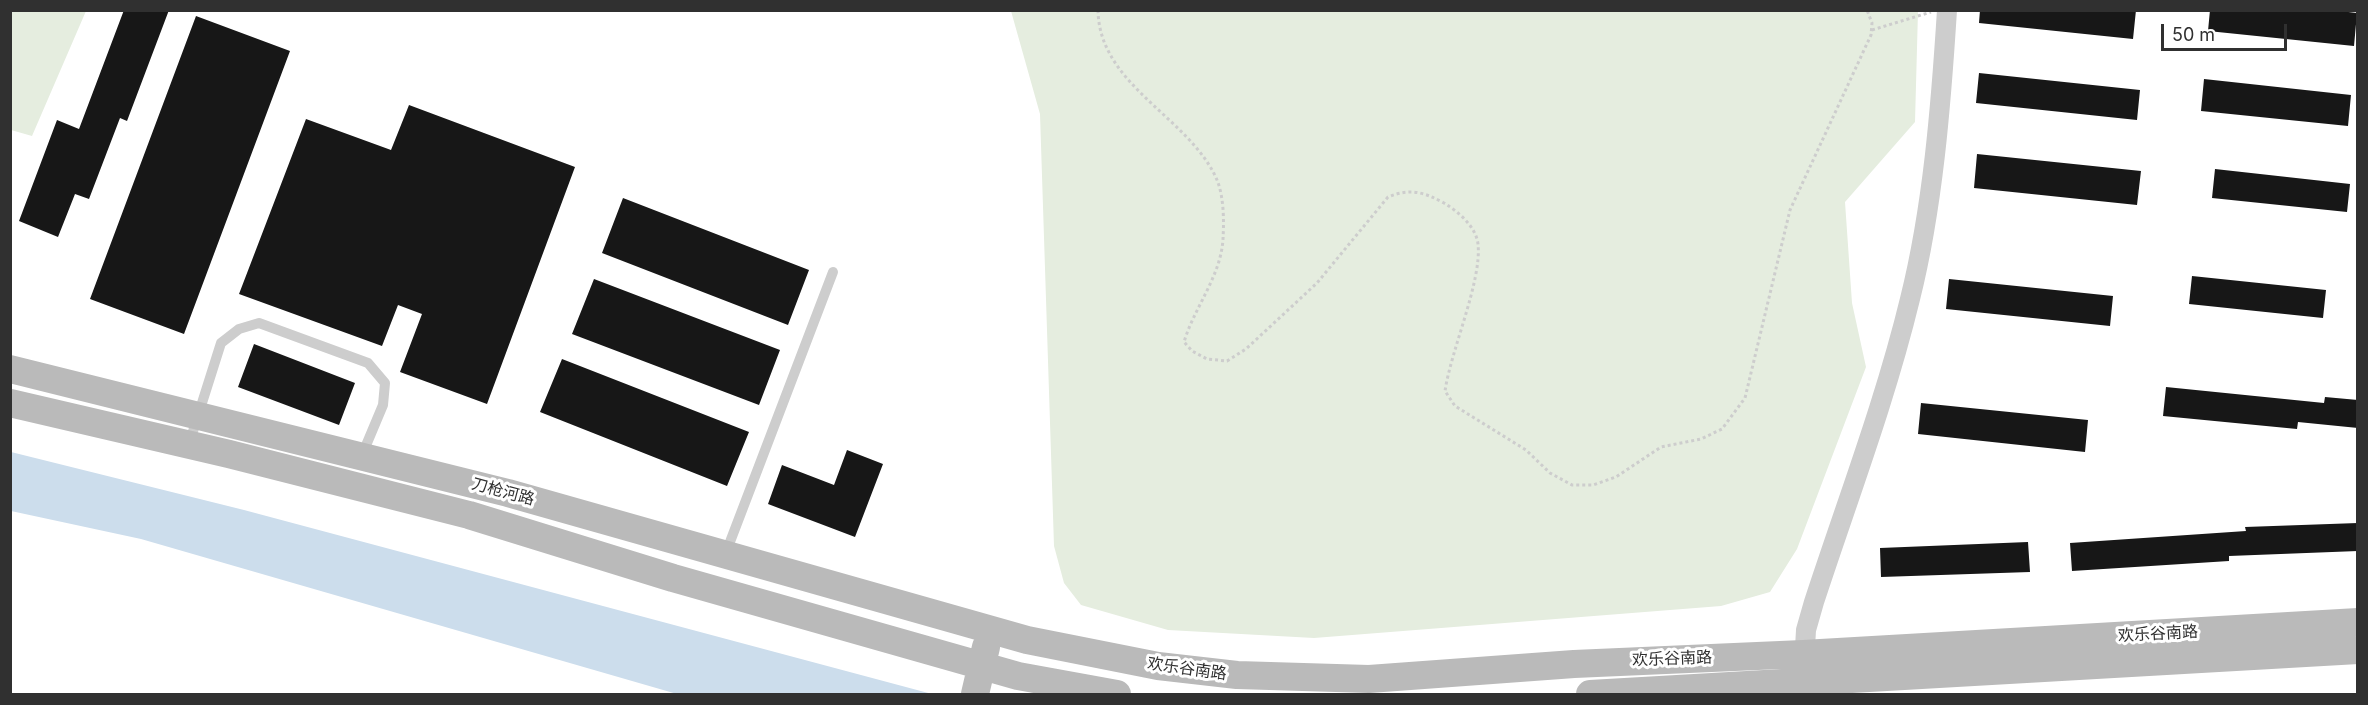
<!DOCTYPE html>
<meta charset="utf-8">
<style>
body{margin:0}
#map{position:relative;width:2368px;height:705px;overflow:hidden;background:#fff;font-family:Inter,sans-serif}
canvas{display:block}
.frame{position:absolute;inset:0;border:12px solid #303030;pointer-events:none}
.scale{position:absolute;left:2161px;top:24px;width:126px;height:27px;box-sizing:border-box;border:3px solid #303030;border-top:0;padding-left:8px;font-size:18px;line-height:21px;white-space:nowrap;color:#303030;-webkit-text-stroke:4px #fff;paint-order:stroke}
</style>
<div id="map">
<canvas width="2368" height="705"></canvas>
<div class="frame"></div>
<div class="scale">50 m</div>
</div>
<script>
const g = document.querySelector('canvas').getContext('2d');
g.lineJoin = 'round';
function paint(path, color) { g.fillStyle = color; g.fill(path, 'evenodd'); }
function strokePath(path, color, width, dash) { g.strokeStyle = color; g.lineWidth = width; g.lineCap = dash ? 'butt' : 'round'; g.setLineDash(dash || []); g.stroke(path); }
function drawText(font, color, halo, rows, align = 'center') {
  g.font = font + ' Inter,"Noto Sans SC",sans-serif'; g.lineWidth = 6; g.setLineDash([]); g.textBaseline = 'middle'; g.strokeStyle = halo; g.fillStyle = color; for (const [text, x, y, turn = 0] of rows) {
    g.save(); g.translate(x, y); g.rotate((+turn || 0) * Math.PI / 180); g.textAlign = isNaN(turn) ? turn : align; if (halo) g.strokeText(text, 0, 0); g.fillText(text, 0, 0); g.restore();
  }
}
paint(new Path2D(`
 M11,10L86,11L32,136L11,130Z
 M1011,11H1918L1915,122L1845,202L1852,303L1866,367L1797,549L1770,592L1721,606L1314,638L1168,630L1081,605L1064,583L1054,546L1040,114Z`), '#e5eddf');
paint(new Path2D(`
 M11,452L244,510L932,694H677L141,539L11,511Z`), '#ccddec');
paint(new Path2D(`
 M124,10H169L127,121L120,118L89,199L75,194L58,237L19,221L57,120L79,129Z
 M1980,10H2136L2133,39L1979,23Z
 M2210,10H2331L2357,13L2354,46L2208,31Z
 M196,16L290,51L184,334L90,299Z
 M1979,73L2140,90L2137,120L1976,103Z
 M2204,79L2351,95L2348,126L2201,111Z
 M409,105L575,167L487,404L400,372L422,314L398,305L382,346L239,294L306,119L391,150Z
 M1977,154L2141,171L2137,205L1974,188Z
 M2215,169L2350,184L2347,212L2212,198Z
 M623,198L809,270L788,325L602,253Z
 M2192,276L2326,290L2323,318L2189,304Z
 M594,279L780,350L759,405L572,334Z
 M1949,279L2113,296L2110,326L1946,309Z
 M254,344L355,383L339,425L238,387Z
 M562,359L749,432L727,486L540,412Z
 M2166,387L2324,403L2325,397L2358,400V428L2298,422L2297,429L2163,416Z
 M1921,403L2088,420L2085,452L1918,434Z
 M847,450L883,464L855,537L768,504L782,465L834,485Z
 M2358,523V551L2229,556V561L2072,571L2070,543L2246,531L2245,527Z
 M2028,542L2030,572L1881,577L1880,548Z`), '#171717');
strokePath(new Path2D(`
 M1098,10C1099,86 1190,117 1217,180C1224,197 1224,221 1223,239C1221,276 1194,308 1184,342L1192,351L1207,359L1227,361L1246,349L1317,283L1388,197C1410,188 1424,192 1444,203C1459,212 1476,227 1478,244C1482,281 1451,350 1445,391L1455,406L1526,450L1550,473L1572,485H1593L1616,477L1661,447L1701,439L1722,429L1745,398L1790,210L1871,35L1872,23L1867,10
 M1872,30L1931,12`), '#cdcdcd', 3, [3, 3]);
strokePath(new Path2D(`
 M189,444L221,343L239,329L259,323L368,363L385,383L383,405L362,455
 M725,555L833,272`), '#cdcdcd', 10);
strokePath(new Path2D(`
 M1804,666L1806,630L1814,602C1847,501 1885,402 1910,299C1933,207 1941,105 1947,10`), '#cdcdcd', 20);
strokePath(new Path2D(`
 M10,369L508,493L1027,640L1158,666L1237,675L1369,679L1574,664L1803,654L2358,622
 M10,403L229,454L469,515L673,578L1018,676L1117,694
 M975,694L986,647
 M1590,694L2358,650`), '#bababa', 28);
drawText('16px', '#303030', '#fff', [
 ["刀枪河路",503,492,15],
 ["欢乐谷南路",2158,634,-3],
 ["欢乐谷南路",1672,659,-2],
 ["欢乐谷南路",1187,669,8]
]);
</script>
